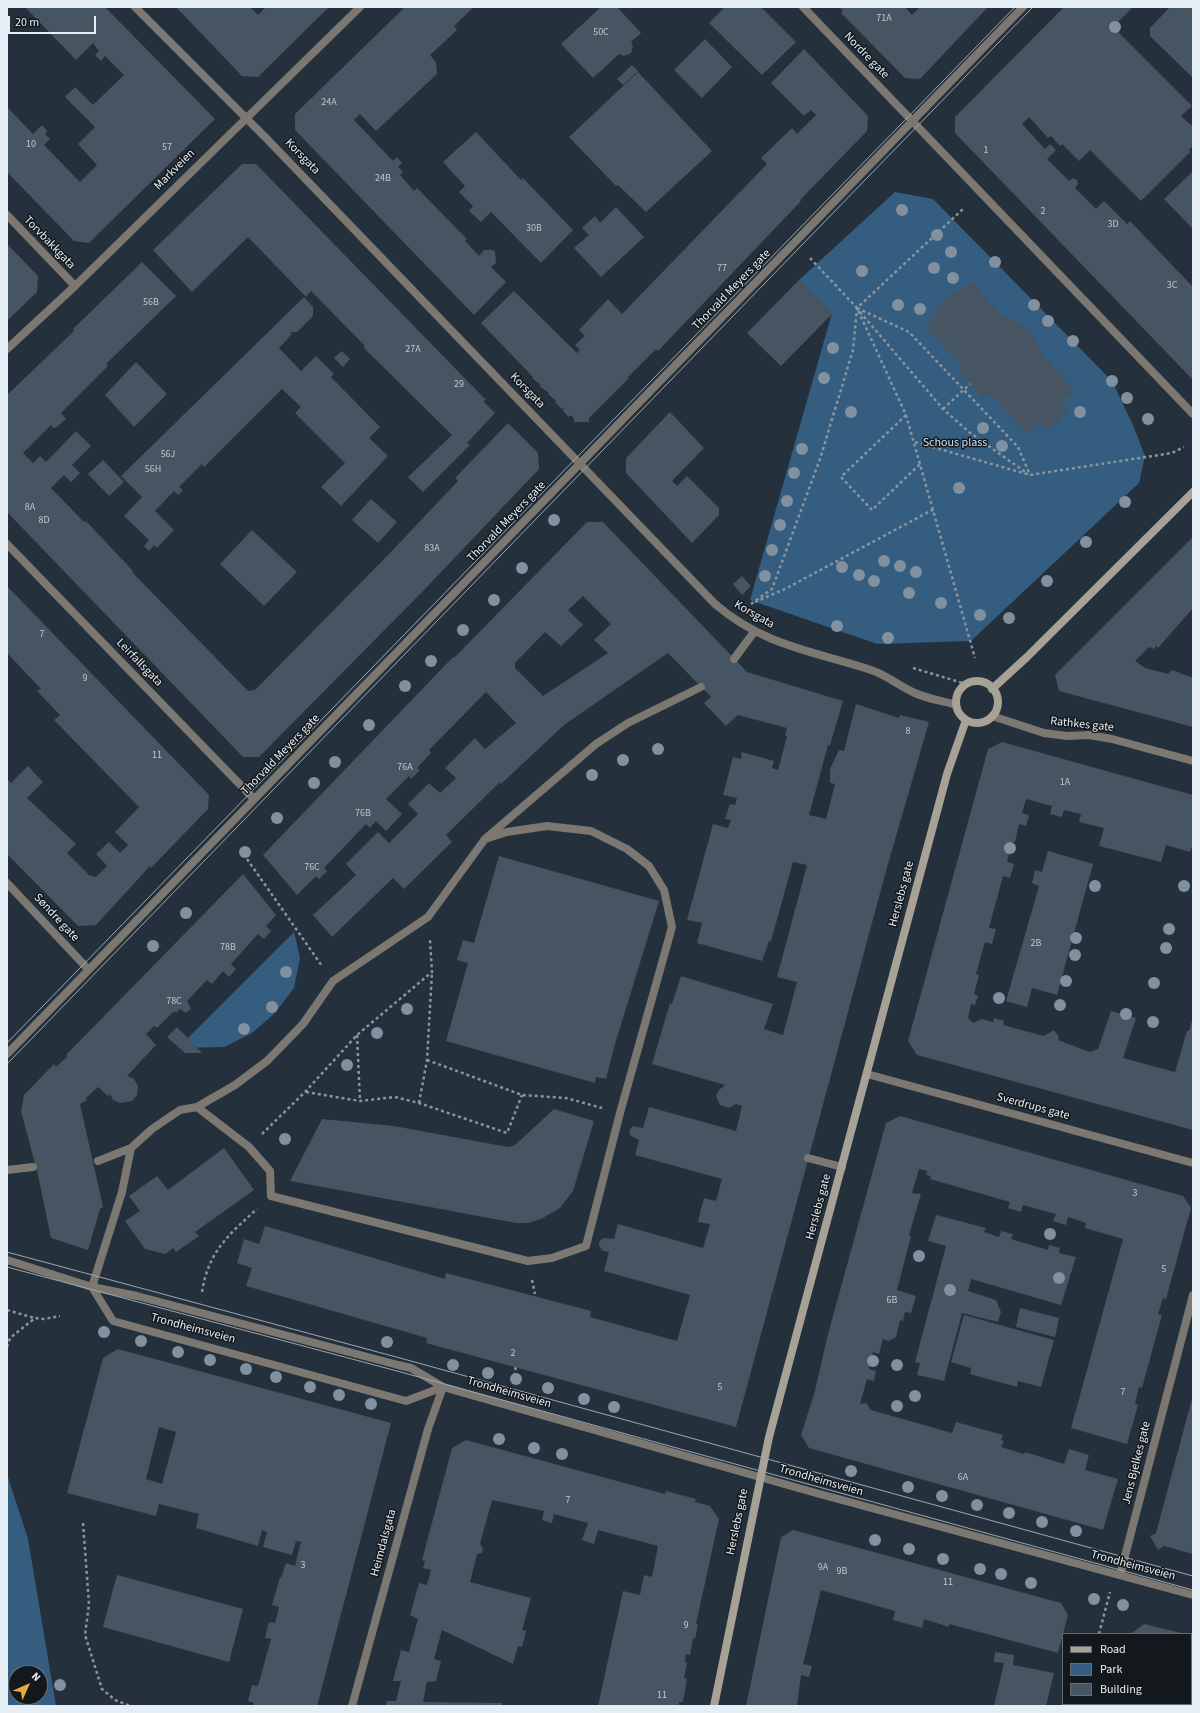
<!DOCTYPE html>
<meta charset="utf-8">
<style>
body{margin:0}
#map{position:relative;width:1200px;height:1713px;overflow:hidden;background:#24313c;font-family:"Source Sans 3",sans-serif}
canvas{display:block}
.frame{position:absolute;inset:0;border:8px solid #e6eef5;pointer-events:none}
.legend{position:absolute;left:1062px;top:1633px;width:130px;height:72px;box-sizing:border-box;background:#13181d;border:1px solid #676e73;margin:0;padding:5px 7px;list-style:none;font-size:12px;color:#e6eef5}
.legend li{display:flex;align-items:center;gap:8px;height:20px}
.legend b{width:20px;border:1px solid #676e73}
.north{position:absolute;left:8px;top:1665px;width:40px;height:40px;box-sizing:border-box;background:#13181d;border:1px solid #676e73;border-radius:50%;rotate:45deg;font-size:11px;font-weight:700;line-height:16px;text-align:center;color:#e6eef5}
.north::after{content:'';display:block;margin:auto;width:14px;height:18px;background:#e7ac37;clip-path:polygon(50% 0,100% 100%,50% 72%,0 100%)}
.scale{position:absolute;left:8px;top:16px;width:88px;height:18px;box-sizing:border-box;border:2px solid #e6eef5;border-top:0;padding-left:5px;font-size:12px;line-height:14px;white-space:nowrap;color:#e6eef5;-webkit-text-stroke:3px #13181d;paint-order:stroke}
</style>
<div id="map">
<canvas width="1200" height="1713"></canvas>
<div class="frame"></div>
<ul class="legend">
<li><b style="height:5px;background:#a8a195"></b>Road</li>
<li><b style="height:11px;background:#345d7f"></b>Park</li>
<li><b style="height:11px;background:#475461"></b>Building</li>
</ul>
<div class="north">N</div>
<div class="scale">20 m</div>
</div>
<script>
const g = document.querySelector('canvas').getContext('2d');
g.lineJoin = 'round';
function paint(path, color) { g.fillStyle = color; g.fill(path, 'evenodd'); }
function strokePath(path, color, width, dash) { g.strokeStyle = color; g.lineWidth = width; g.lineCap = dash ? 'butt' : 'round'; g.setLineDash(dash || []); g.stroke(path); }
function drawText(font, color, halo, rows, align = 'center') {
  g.font = font + ' "Source Sans 3",sans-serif'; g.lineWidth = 3; g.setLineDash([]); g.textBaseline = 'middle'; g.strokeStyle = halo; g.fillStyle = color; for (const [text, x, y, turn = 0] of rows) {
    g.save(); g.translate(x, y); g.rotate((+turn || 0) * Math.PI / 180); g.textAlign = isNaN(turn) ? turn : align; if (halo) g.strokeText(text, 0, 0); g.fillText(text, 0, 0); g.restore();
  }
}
paint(new Path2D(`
 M895,192L933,199L1112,381L1133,425L1145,456L1139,483L971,641L877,644L750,600L832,313L799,280Z
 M294,932L300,958L294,988L275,1013L252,1033L224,1047L178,1048Z
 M7,1474L28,1539L56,1706H7ZM16,1673H40V1697H16Z`), '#345d7f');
paint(new Path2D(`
 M25,7H105L215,119L89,243L74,241L7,172V107L33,134L42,125L47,131L45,134L50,139L44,145L80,182L97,165L78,144L95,127L65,97L75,87L93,105L124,75L105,56L101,61L95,55L99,51L93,43L76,60Z
 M176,7H250L258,15L266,7H329L258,77L242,76Z
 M405,7H474L454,26L457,30L430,55L436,62L437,74L376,131L360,114L354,120L393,161L397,157L402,163L398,167L403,172L400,175L414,191L417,188L467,239L465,241L479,256L484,250H493L495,252L496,263L491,267L506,282L474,315L295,130V114Z
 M601,7H617L641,33L631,42L633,46L631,53L624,56L619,54L593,78L561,44Z
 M725,7H761L796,42L762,75L709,23Z
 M839,7H905L912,15L920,7H988L920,79L905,78L841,13L843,11Z
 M1064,7H1133L1113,27L1192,106L1181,116L1193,127V146L1189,150L1190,152L1141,201L1090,150L1079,161L1062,144L1060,146L1051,136L1048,138L1029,117L1022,124L1045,149L1050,144L1056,150L1047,159L1069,181L1073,178L1077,180L1078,184L1075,188L1096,209L1104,201L1127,224L1130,221L1193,287V380L955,133V117Z
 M1170,7H1193V78L1150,36V28Z
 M705,39L732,67L702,98L674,70Z
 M804,49L868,116L867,131L800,200L801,201L658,351L656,349L628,377L629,378L589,418V422H574V419L571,415L569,417L563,411L564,409L563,408L562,409L555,402L556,401L548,394L549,393L539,386L541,385L532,378L533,377L481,323L514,291L577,353L580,350L575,345L585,336L579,330L608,299L622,314L767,164L761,158L792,128L797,134L816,115L811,110L804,116L771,83Z
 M632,65L638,71L623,85L617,79Z
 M638,72L712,151L646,212L618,185L616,186L569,137Z
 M476,132L521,180L523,178L573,230L541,263L491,212L481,222L469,211L473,206L459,192L465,186L443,162Z
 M242,164H256L486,400L483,401L495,413L467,443L470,445L423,492L408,477L452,435L363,347L365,346L311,291L306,297L248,237L192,292L153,250Z
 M1193,171V229L1164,199Z
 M616,207L644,237L601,277L574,248L589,235L582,228L595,216L600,223Z
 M7,244L38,276L37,292L7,321Z
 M142,262L176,296L106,364L108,366L61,413L66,419L57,427L53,428L51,425L23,453L33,463L40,456L46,462L76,431L91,446L72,465L80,473L71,482L64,475L51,488L84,522L86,521L133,571L132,572L248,691L255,690L389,554L458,481L455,478L508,423L538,453L539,469L425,589L259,757H243L7,512V395L74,331L73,329Z
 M799,280L833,313L781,366L747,333Z
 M971,282L1004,318L1013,320L1024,326L1034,337L1040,353L1075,390L1062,402L1069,410L1048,430L1040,422L1028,434L989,394L984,399L958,371L963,366L925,326L937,314L933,311L954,290L958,293Z
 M304,297L313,307V316L297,332H290L292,334L279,348L301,371L316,356L334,374L331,377L380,427L369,438L388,456L341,506L321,487L345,463L295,413L301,407L282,389L204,467L202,464L179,487L183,490L178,495L174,491L155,511L174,530L157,548L154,545L149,551L144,546L149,540L124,516L142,497L121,476Z
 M342,351L350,359L343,367L334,358Z
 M136,362L167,394L134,427L105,395Z
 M670,412L704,448L672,481L677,486L687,476L719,508V515L692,543L626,473V458Z
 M103,460L124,482L109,496L88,474Z
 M371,499L397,522L378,543L352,520Z
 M587,522H603L747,672L843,701L830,745H828L809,815L826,819L835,784L830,783V769L839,750L844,751L856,704L899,718L900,715L929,722L886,871L736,1427L426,1343L427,1338L246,1286L252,1268L237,1263L244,1239L259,1244L265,1226L445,1279L446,1273L591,1311L590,1317L677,1341L690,1295L604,1271L609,1252L603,1251L599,1246V1242L603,1238L614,1239L618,1224L703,1248L710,1224L698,1222L701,1209L704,1198L716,1201L722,1179L635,1155L639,1140L631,1136L629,1131L633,1126L643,1128L649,1107L736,1131L742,1106L736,1104L729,1108L720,1105L716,1096L719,1090L725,1085L652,1064L670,1003L672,1004L681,976L773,1004L764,1029L783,1035L797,982L777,977L807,865L793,862L771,941H769L762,961L697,943L702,923L687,920L713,824L728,828L731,820L725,819L730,804L735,805L737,798L723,795L733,757L741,759L742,752L774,761L772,768L778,770L787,736H785L787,728L738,715L726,726L704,703L711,697L668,653L564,725L501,784L500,782L446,835L452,842L404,889L393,878L332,937L313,915L356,875L346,864L378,832L389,843L418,814L408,804L429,783L440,793L456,778L445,768L475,738L485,749L516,723L486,692L429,750L431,753L417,768L420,770L411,779L409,776L386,799L402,814L386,831L376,821L370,828L366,824L324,868L327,871L319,879L316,876L297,895L263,855L453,657L454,658ZM583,596L611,624L594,640L608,653L543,696L515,668V663L545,632L561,646L583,625L568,610Z
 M252,530L297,572L264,606L220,564Z
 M1193,537V608L1158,648L1156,646L1154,649L1149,647L1135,661L1145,668L1168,674L1172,670L1193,678V727L1059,691L1055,675Z
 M742,576L751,586L742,595L733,584Z
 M7,586L209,795L208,809L151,868L150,866L96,925L78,926L7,854V779L11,783L28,766L43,782L27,798L76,844L67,853L89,875L96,877L107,866L96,854L109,842L120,853L128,845L115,832L139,807L54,720L60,715L37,691L41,689L7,653Z
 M1002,742L1193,795V844L1190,852L1166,845L1161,862L1099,846L1104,828L1079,822L1081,814L1064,810L1062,817L1050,814L1052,806L1026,799L1022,813L1029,815L1026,826L1019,824L1015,842H1012L1007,862L1014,864L1010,878L1003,876L989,928L996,929L992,944L985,942L976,974L979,975L974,994L978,996L975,1005L971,1004L968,1018L973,1023L982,1019L993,1022L994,1018L1004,1021L1003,1025L1044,1036L1054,1030L1059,1037L1058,1040L1090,1052L1098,1049L1111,1011L1136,1018L1123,1058L1175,1072L1187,1031H1189L1193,1017V1130L917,1055L908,1041L988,749Z
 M1048,851L1093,864L1057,995L1032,988L1027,1007L1006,1001L1039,886L1032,883L1035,870L1042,872Z
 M499,856L659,901L615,1044L606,1079L596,1077L595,1083L446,1041L468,963L457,960L463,940L474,943Z
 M243,874L276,915L266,926L271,931L264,939L258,934L231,964L236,969L229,977L223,971L212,984L207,980L187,1001L191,1009L187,1012H184L180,1009L177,1012H173L157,1028L154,1026L146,1034L156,1045L127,1076L134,1079L138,1086L137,1095L132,1101L120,1103L113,1100L110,1094L108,1096L98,1087L86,1098L87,1100L80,1104L103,1207L100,1209L88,1250L51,1238L38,1175L21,1111L24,1095L54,1064L56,1067L68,1056L66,1055Z
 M177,1027L202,1053H185L167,1037Z
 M554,1109L594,1121L573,1191L560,1208L541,1219L528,1223H516L290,1181L322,1119L394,1126L508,1147L515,1145Z
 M900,1116L1183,1196L1191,1208L1166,1299L1163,1298L1158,1314L1162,1315L1142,1388L1139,1387L1135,1404L1138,1405L1127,1444L1071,1428L1123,1239L1085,1228L1086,1223L1068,1217L1066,1225L1053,1221L1056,1214L1023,1205L1021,1212L1008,1208L1010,1202L930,1179L931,1176L926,1175L927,1171L919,1169L912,1193L921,1194L909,1235L911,1236L897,1290L916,1296L911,1313L905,1312L903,1321L900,1320L896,1337L889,1341L883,1339L879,1354L873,1352L869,1369L876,1371L874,1381L867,1379L860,1404L866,1403L871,1410L952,1433L956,1422L1003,1435L1001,1440L1004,1441L1001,1447L1024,1454L1025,1452L1064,1464L1069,1449L1089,1455L1085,1470L1118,1479L1103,1530L809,1448L801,1435L815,1391L827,1338L886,1123Z
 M224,1148L254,1190L195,1232L199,1236L176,1252L173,1248L165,1254L145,1249L125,1221L140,1211L129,1196L157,1176L168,1190Z
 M936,1215L986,1228L984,1232L999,1237L1001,1231L1013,1234L1011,1239L1048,1250L1049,1245L1060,1248L1059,1253L1076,1257L1061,1305L971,1279L968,1291L996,1300L1001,1312L998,1322L962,1313L944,1381L917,1375L920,1363L915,1362L946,1246L928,1241Z
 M1020,1308L1059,1318L1055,1337L1016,1327Z
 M964,1315L1054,1340L1041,1387L1018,1381L1017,1387L970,1374L971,1368L951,1362Z
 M118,1349L391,1423L317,1706H253L254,1703L248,1701L252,1685L258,1686L271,1639L265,1638L269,1622L275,1623L279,1607L272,1605L280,1577L281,1578L286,1563L295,1566L301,1542L296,1541L292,1555L263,1547L267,1532L262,1530L258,1546L196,1528L199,1514L159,1504L156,1516L67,1493L103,1358ZM159,1427L176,1432L162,1484L146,1479Z
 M1193,1395V1554L1164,1546L1158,1550L1150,1536L1156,1533Z
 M466,1440L665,1494L666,1491L696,1499L695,1502L710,1506L719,1519L696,1624H698L695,1639L693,1638L690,1655L686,1654L685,1662L687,1663L684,1678L687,1679L683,1702H679V1706H598L623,1591L640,1595L644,1575L652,1577L658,1546L598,1530L594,1544L582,1540L588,1523L554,1514L552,1523L542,1520L544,1511L492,1500L480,1544L483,1548L482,1553L477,1554L470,1582L531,1598L522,1630L526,1631L522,1647L518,1646L513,1664L442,1630L434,1659L441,1661L436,1681L427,1682L423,1702L502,1703V1706H386L387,1701H396L401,1681H393L401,1650L409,1652L418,1619L410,1615L419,1583L427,1585L431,1570L423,1568L425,1561L422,1560L452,1448Z
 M793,1530L1061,1603L1068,1615L1058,1653L949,1624V1627L924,1619L922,1628L893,1620L895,1611L821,1590L803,1664L812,1666L809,1677L801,1675L797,1706H746L781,1537Z
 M117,1575L243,1609L229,1662L103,1627Z
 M1144,1624L1181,1633L1180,1634H1131Z
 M995,1652L1014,1655L1013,1665L1054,1673L1046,1706H994L1004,1663L994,1662Z
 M1114,1704H1168L1167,1706H1113Z`), '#475461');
strokePath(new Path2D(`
 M810,258L857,308L906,415L975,658
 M857,308L909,332L1018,447L1030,475
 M860,312L943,409L969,432L1028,474
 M943,409L970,384
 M906,415L841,477L872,510L920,464
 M915,442L1030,475L1172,453L1184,447
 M755,602L785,589L934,509
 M751,604L772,589L820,459L853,350L857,308L963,209
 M913,668L966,684
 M247,859L322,966
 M357,1035L360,1101
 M427,1060L522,1095L566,1098L602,1108
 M306,1092L360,1101L395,1097L419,1103L507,1133L522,1095
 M419,1103L427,1060L432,972
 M262,1134L305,1092L357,1035L432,972L430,940
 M532,1280L535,1294
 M202,1292C208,1252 229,1234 257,1209
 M7,1310L34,1318
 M7,1347L10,1338L35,1318L44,1319L60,1316
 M514,1376L516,1366
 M83,1523L89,1604L85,1635L102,1689L115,1700L130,1706
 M1099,1634L1110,1592`), '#8b959e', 2.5, [3, 3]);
strokePath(new Path2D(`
 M734,659L754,632
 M197,1107L249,1147L270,1171L271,1196L528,1261L552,1258L586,1246L620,1113L672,927L664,890L649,866L627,849L591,831L547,826L507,832L485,839
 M808,1158L842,1167
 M98,1161L131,1148L152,1129L180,1110L197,1107L235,1085L267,1061L303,1024L333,981L428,917L485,839L596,744L628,723L701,687
 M7,1170L33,1167
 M92,1287L122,1192L131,1148`), '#7c7871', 8);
strokePath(new Path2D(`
 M135,7L266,138L715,604C764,646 813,651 871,670C887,675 900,687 915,693C928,699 943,701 956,705
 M7,215L75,286
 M7,349L75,286L360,7
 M7,544L254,799
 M992,716L1044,733L1067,736L1089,735L1112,739L1193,761
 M7,883L88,969
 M7,1054L1023,7
 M867,1074L1193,1163
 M1120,1575L1193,1295
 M352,1706L428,1429L443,1387
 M1080,1706V1704`), '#7c7871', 8);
strokePath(new Path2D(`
 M803,7L1193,414
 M7,1260L92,1287L137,1296L398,1365L411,1368L443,1387L816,1493L1193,1595
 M92,1287L113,1321L406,1401L443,1387`), '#7c7871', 8);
strokePath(new Path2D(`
 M956 702a21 21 0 1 1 42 0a21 21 0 1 1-42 0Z
 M992,689L1027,657L1193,492
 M714,1706L769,1437L947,774L966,720`), '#a8a195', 8);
strokePath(new Path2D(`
 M7,1043L1015,7
 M7,1064L1033,7
 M7,1252L400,1358L1193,1576
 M7,1267L397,1371L1193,1590`), '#9da7b0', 1);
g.fillStyle = '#82919f';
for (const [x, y] of [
 [1115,27],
 [902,210],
 [937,235],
 [951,252],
 [995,262],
 [934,268],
 [862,271],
 [953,278],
 [898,305],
 [1034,305],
 [920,309],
 [1048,321],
 [1073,341],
 [833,348],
 [824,378],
 [1112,381],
 [1127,398],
 [851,412],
 [1080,412],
 [1148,419],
 [983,428],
 [1002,446],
 [802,449],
 [794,473],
 [959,488],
 [787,501],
 [1125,502],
 [554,520],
 [780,525],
 [1086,542],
 [772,550],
 [884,561],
 [900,566],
 [842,567],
 [522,568],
 [916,572],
 [859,575],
 [765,576],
 [874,581],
 [1047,581],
 [909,593],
 [494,600],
 [941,603],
 [980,615],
 [1009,618],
 [837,626],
 [463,630],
 [888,638],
 [431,661],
 [405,686],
 [369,725],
 [658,749],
 [623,760],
 [335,762],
 [592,775],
 [314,783],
 [277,818],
 [1010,848],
 [245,852],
 [1095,886],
 [1184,886],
 [186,913],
 [1169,929],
 [1076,938],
 [153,946],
 [1166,948],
 [1075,955],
 [286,972],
 [1066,981],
 [1154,983],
 [999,998],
 [1060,1005],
 [272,1007],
 [407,1009],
 [1126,1014],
 [1153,1022],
 [244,1029],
 [377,1033],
 [347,1065],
 [285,1139],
 [1050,1234],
 [919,1256],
 [1059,1278],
 [950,1290],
 [104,1332],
 [141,1341],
 [387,1342],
 [178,1352],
 [210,1360],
 [873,1361],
 [453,1365],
 [897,1365],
 [246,1369],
 [488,1373],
 [276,1377],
 [516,1379],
 [310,1387],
 [548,1388],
 [339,1395],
 [915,1396],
 [584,1399],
 [371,1404],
 [897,1406],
 [614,1407],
 [499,1439],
 [534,1448],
 [562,1454],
 [851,1471],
 [908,1487],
 [942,1496],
 [977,1505],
 [1009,1513],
 [1042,1522],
 [1076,1531],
 [875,1540],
 [909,1549],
 [943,1559],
 [980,1569],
 [1001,1574],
 [1031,1583],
 [1094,1599],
 [1123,1605],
 [60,1685]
]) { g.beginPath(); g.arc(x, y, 6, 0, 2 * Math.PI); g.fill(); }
drawText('10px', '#bec8d0', null, [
 ["71A",884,19],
 ["50C",601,33],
 ["24A",329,103],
 ["10",31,145],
 ["57",167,148],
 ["1",986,151],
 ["24B",383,179],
 ["2",1043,212],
 ["3D",1113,225],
 ["30B",534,229],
 ["77",722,269],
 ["3C",1172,286],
 ["56B",151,303],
 ["27A",413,350],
 ["29",459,385],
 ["56J",168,455],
 ["56H",153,470],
 ["8A",30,508],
 ["8D",44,521],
 ["83A",432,549],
 ["7",42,635],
 ["9",85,679],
 ["8",908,732],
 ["11",157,756],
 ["76A",405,768],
 ["1A",1065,783],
 ["76B",363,814],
 ["76C",312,868],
 ["2B",1036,944],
 ["78B",228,948],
 ["78C",174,1002],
 ["3",1135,1194],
 ["5",1164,1270],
 ["6B",892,1301],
 ["2",513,1354],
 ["5",720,1388],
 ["7",1123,1393],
 ["6A",963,1478],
 ["7",568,1501],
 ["3",303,1566],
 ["9A",823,1568],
 ["9B",842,1572],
 ["11",948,1583],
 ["9",686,1626],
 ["11",662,1696]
]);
drawText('12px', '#e6eef5', '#13181d', [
 ["Nordre gate",866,56,46],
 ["Korsgata",302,157,46],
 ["Markveien",175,170,-45],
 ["Torvbakkgata",49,243,46],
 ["Thorvald Meyers gate",732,290,-46],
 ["Korsgata",527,391,46],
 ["Thorvald Meyers gate",507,522,-46],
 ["Korsgata",754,615,30],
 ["Leirfallsgata",139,663,46],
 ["Rathkes gate",1082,725,6],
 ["Thorvald Meyers gate",281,755,-46],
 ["Herslebs gate",902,894,-75],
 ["Søndre gate",56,918,47],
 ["Sverdrups gate",1033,1107,15],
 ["Herslebs gate",819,1207,-75],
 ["Trondheimsveien",193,1329,15],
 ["Trondheimsveien",509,1393,16],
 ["Jens Bjelkes gate",1137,1463,-76],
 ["Trondheimsveien",821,1481,16],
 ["Herslebs gate",738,1522,-78],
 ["Heimdalsgata",384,1543,-75],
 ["Trondheimsveien",1133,1566,15]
]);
drawText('12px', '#cee0f0', '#13181d', [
 ["Schous plass",955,443]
]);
</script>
